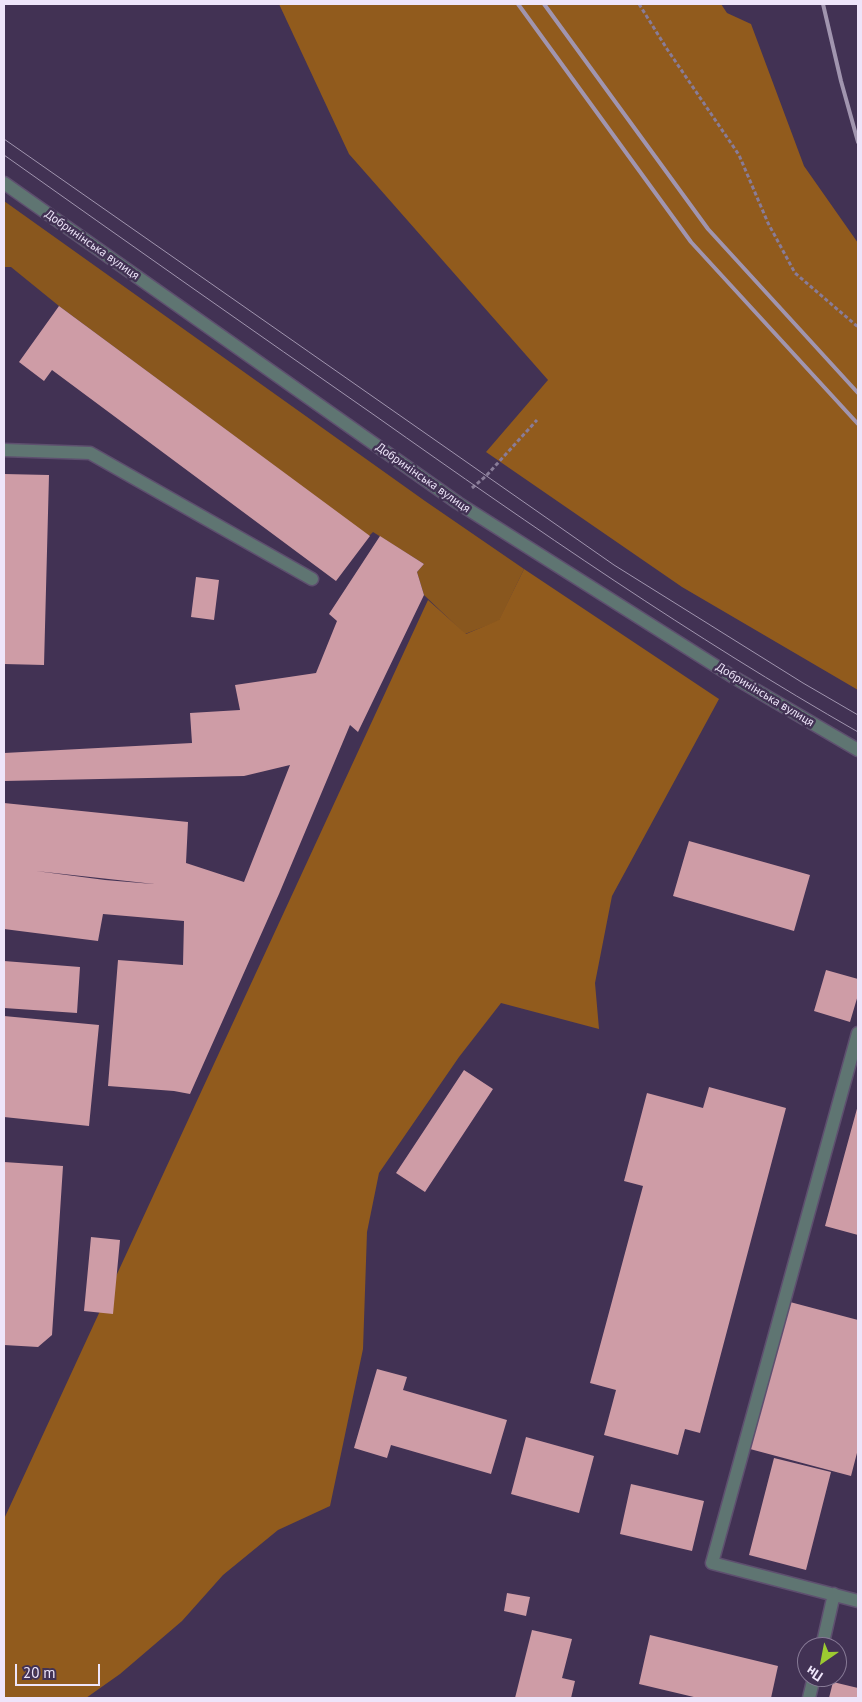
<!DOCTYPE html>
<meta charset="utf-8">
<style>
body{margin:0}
#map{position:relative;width:862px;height:1702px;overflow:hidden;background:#423254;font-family:"PT Sans",sans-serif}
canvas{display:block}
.frame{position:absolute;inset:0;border:5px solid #eee5fa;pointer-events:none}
.north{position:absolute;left:797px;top:1637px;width:50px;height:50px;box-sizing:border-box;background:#423254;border:1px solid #877a96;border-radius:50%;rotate:213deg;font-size:14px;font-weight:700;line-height:20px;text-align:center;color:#eee5fa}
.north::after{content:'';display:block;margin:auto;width:18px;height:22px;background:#9dca31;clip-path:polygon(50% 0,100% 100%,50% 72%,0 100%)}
.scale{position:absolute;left:15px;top:1664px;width:85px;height:22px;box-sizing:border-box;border:2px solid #eee5fa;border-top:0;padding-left:6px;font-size:15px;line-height:18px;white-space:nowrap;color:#eee5fa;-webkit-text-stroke:4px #423254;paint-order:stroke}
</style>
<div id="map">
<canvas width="862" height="1702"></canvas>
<div class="frame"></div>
<div class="north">Пн</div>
<div class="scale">20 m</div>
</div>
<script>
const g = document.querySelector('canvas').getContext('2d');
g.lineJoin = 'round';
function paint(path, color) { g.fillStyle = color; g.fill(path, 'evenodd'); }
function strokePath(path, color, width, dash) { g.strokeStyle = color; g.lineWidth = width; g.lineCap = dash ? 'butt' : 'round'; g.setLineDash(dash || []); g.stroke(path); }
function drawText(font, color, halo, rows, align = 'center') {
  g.font = font + ' "PT Sans",sans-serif'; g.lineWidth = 5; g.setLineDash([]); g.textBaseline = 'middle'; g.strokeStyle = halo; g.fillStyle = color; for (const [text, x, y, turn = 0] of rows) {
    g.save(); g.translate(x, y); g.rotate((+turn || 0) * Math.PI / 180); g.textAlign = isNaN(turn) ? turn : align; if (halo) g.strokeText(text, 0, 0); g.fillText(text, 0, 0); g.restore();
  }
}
paint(new Path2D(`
 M4,201L425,501L524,569L499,621L465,634L424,595L417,572L424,564L373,532L369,536L59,306L11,267H4Z`), '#89571e');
paint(new Path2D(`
 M279,4H721L727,13L751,24L804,166L858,243V690L682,587L486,452L548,380L349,154Z
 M524,569L719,699L612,896L595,983L599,1029L501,1003L459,1057L379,1173L367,1232L363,1349L330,1506L278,1530L223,1575L182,1621L120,1674L86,1698H4V1519L428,600L466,634L499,620Z`), '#915b1d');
paint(new Path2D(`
 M59,306L370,536L336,581L52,370L44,381L19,362Z
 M4,474L49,475L44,665L4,664Z
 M380,536L424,564L417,572L424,595L358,732L350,725L279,894L190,1094L174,1091L108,1086L118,960L183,965L184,921L103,914L98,941L4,929V803L188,822L186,863L244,882L290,765L244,776L4,781V753L192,743L190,713L240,710L235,685L316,673L337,621L329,614ZM36,871L154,884H153L105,880Z
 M196,577L219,580L214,620L191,617Z
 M689,841L810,875L794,931L673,896Z
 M4,961L80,967L77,1013L4,1008Z
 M826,970L858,979V995L850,1022L814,1011Z
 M4,1016L99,1025L89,1126L4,1117Z
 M464,1070L493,1089L425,1192L396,1173Z
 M709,1087L786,1108L700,1433L685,1429L678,1455L604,1435L616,1390L590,1383L643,1186L624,1181L647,1093L703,1108Z
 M858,1105V1235L825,1226Z
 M4,1162L63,1166L52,1335L38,1347L4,1345Z
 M91,1237L120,1240L113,1314L84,1311Z
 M790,1302L858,1320V1449L851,1476L750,1449Z
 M377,1369L407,1377L403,1390L507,1420L491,1474L391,1445L387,1458L354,1448Z
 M526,1437L594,1456L579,1513L511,1494Z
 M774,1458L831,1472L806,1570L749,1555Z
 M631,1484L704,1501L692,1551L620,1534Z
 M507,1593L530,1597L526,1616L504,1611Z
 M532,1630L572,1639L562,1678L575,1681L571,1698H515Z
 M650,1635L778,1666L771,1698H698L639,1684Z
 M833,1682L858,1688V1698H829Z`), '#ce9ca6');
const lane = new Path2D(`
 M4,450L90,453L312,579
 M858,1033L712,1563L858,1601
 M822,1647L834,1594
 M809,1698L814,1677`);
const street = new Path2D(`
 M4,183L458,503L730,675L858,750`);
strokePath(lane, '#5e4f6f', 15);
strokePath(street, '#5e4f6f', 15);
strokePath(new Path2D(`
 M639,4L667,49L739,155L768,223L795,273L858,327
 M472,488L486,476L537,420`), '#897c98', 3, [4, 2.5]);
strokePath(lane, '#5f7572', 12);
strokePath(street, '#5f7572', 12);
strokePath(new Path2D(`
 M4,139L614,565L803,683L858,715
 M4,155C128,243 252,330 377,417C534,528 692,637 858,732`), '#a195af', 1);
strokePath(new Path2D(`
 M518,4L691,242L858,424
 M544,4L708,229L858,393
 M823,4L841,81L858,142`), '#a195af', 4);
drawText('12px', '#eee5fa', '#423254', [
 ["Добринінська вулиця",92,245,35],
 ["Добринінська вулиця",423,478,35],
 ["Добринінська вулиця",765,695,31]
]);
</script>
